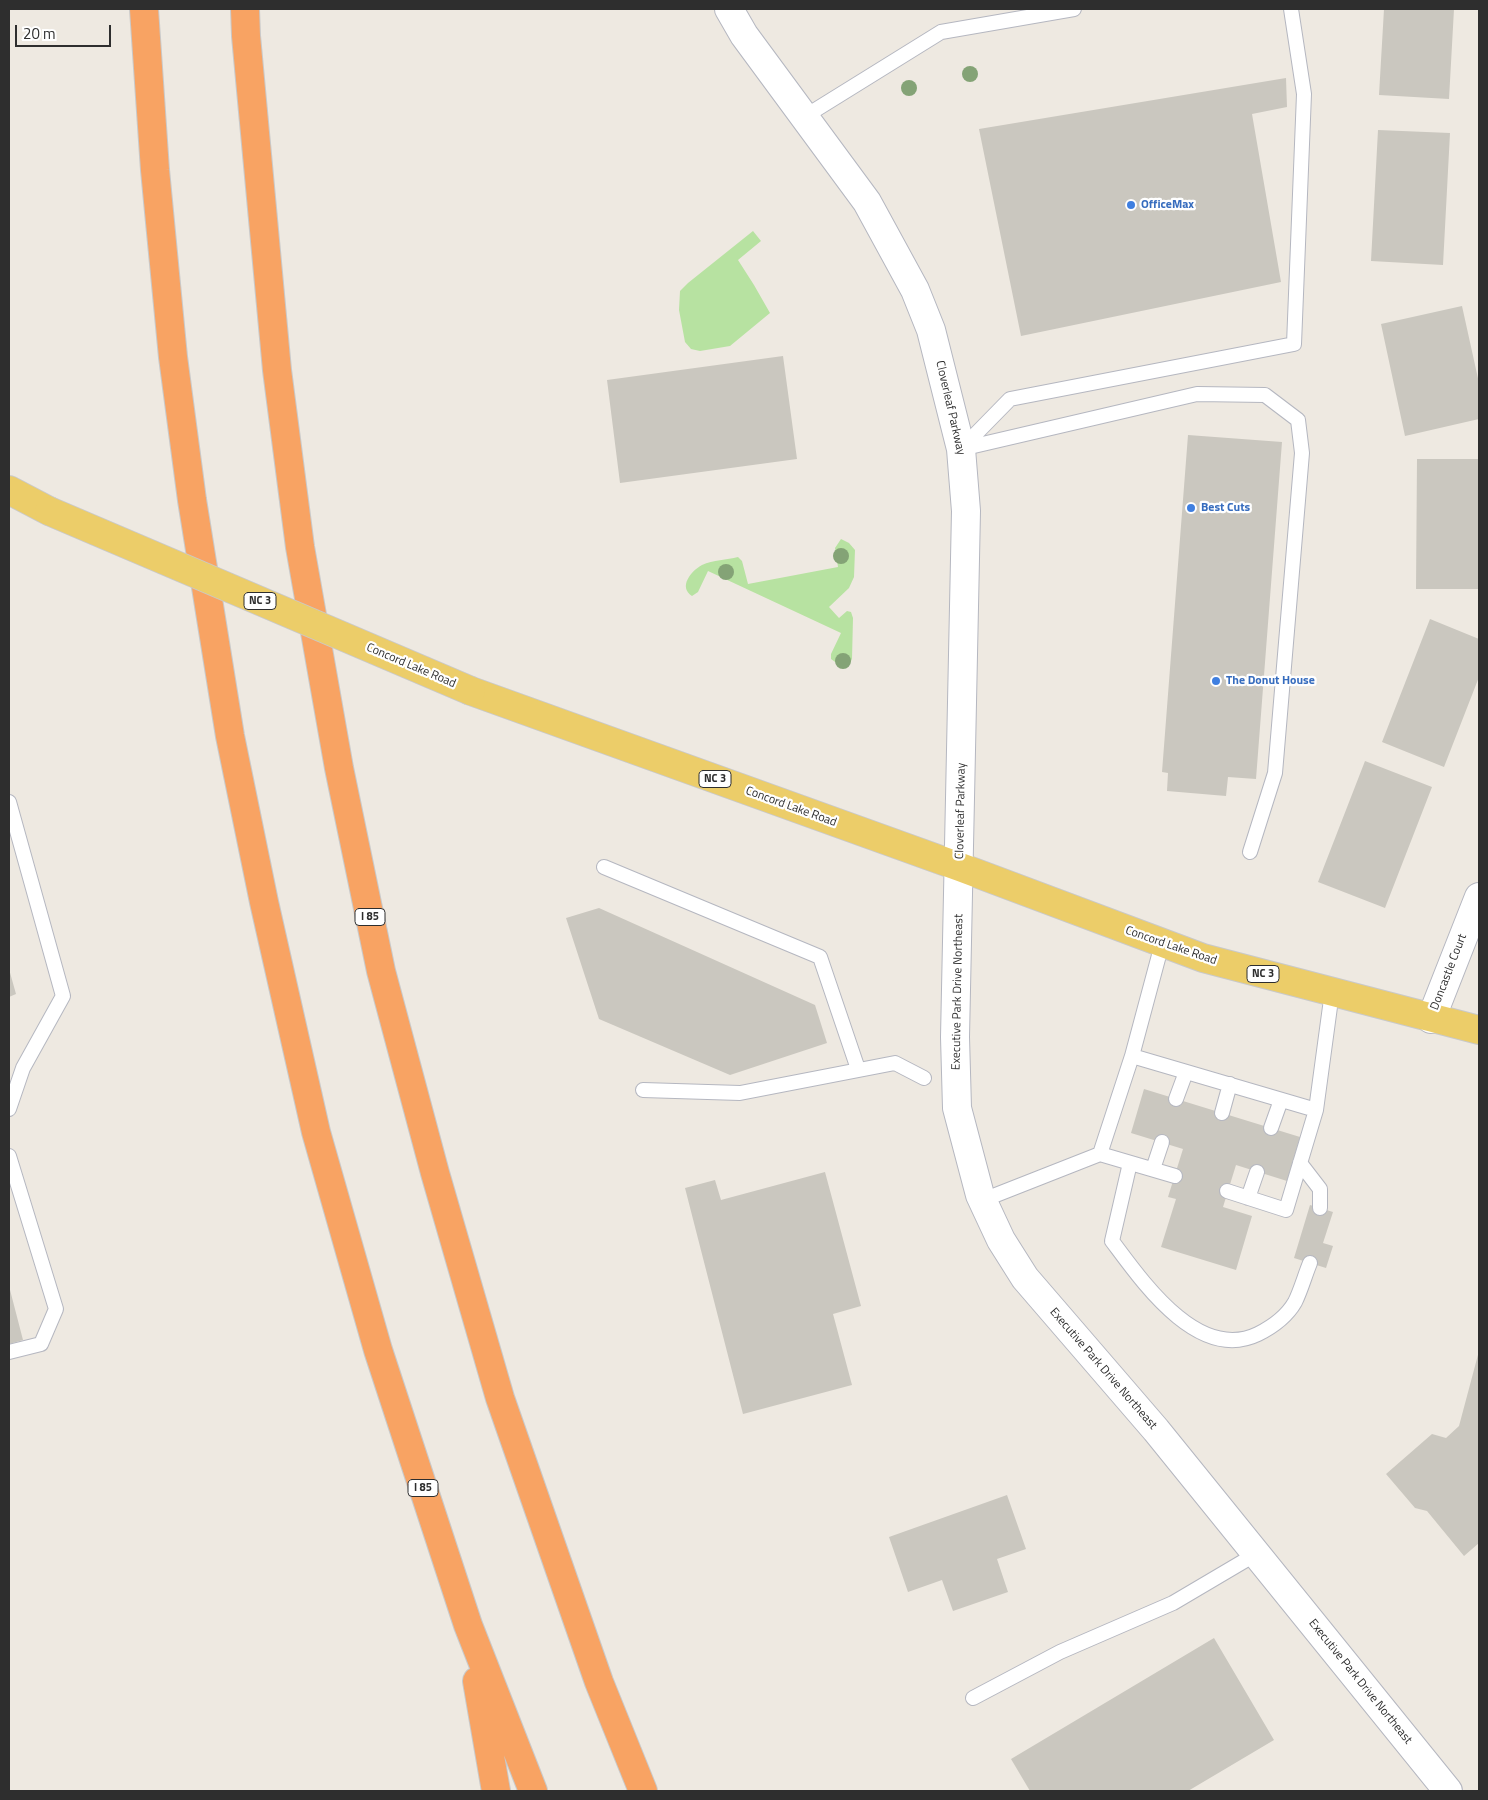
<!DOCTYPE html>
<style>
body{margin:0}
#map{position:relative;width:1488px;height:1800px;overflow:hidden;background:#eee9e1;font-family:"Titillium Web",sans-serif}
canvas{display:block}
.frame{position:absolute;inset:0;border:10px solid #2e2e2e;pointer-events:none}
.scale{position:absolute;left:15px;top:25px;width:96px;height:22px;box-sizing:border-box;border:2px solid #2e2e2e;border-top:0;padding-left:6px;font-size:15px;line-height:18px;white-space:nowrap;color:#2e2e2e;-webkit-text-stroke:4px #fff;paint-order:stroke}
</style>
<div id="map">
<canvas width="1488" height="1800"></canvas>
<div class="frame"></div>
<div class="scale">20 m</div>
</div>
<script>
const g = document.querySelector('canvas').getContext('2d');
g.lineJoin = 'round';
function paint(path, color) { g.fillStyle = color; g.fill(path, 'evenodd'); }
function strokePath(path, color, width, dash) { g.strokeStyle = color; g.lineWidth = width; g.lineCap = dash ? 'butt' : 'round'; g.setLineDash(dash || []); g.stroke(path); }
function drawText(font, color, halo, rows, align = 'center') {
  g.font = font + ' "Titillium Web",sans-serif'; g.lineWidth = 4.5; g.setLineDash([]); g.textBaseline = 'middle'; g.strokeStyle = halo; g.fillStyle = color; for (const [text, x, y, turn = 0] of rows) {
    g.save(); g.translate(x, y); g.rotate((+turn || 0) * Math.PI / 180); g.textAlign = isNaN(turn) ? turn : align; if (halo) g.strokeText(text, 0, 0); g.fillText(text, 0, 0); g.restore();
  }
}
paint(new Path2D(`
 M753,231L761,241L738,260L754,285L770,313L730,346L700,351L691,349L685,342L679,310L680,291L688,283Z
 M841,539L849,543L855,550L854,577L849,588L829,607L839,618L847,611L851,612L853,618L852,659L849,665L838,664L831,659V654L841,633L708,571L698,592L692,596C678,587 691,571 702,565C713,560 727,560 738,557L742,561L748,584L838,567L835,548Z`), '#b7e2a1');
paint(new Path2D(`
 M1384,9H1454L1449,99L1379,95Z
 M1286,78L1287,107L1252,114L1281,282L1021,336L979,129Z
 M1378,130L1450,133L1443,265L1371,261Z
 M1462,306L1479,383V419L1405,436L1381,324Z
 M783,356L797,459L620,483L607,380Z
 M1188,435L1282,442L1256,779L1228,777L1226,796L1167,791L1168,773L1162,772Z
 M1417,459H1479V589H1416Z
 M1430,619L1479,639V677L1444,767L1382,742Z
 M1365,761L1432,787L1385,908L1318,882Z
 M599,908L815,1005L827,1043L730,1075L599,1019L566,918Z
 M9,969L16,994L9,997Z
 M1144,1089L1300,1137L1287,1181L1236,1165L1223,1207L1252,1216L1236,1270L1161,1247L1176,1199L1168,1197L1183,1149L1131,1133Z
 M825,1172L861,1306L833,1314L852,1385L743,1414L685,1188L715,1180L721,1200Z
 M1310,1205L1333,1212L1323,1243L1333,1246L1326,1268L1294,1258Z
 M9,1286L23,1340L9,1344Z
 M1479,1351V1543L1464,1556L1427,1511L1415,1508L1386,1474L1432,1434L1446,1438L1459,1426Z
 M1007,1495L1026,1549L997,1559L1008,1592L953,1611L942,1580L908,1592L889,1537Z
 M1214,1638L1274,1740L1188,1791H1030L1011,1759Z`), '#cac7bf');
const lane = new Path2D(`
 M804,117L941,32L1074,9
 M962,448L1010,399L1294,344L1304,94L1291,9
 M961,449L1197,394L1265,395L1298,420L1302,453L1275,773L1250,852
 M9,802L63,996L23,1068L9,1109
 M604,867L820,957L858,1069
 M1162,944L1132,1056L1316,1110L1332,992
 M643,1090L740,1093L895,1063L924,1078
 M1176,1099L1186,1072
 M1222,1113L1230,1084
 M1271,1128L1281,1100
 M1100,1154L1175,1176
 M9,1156L56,1309L41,1344L9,1352
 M1130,1163L1112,1241C1142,1281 1198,1363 1258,1334C1272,1327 1287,1316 1295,1302C1301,1290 1305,1275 1310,1263
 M1300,1163L1320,1189V1208
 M1153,1169L1162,1142
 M1227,1191L1286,1210L1316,1110
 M1248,1198L1257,1172
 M983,1200L1100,1154L1132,1056
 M973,1698L1060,1652L1173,1603L1256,1554`);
const street = new Path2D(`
 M729,9L744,35L867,202L915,290L931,330L961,449L966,511L955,1037L957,1108L980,1195L1001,1240L1025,1278L1156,1430L1448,1791
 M1431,1019L1479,897`);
const primary = new Path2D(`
 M9,490L49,511
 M471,691L960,867L1203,958L1479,1030`);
const highway = new Path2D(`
 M144,9L155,170L173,357L192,500L230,736L264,902L316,1132L378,1350L468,1625L533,1791
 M245,9L246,36L277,370L300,547L339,768L381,971L435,1173L500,1398L599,1682L643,1791
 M477,1681L496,1791`);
strokePath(lane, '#b5b7c0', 16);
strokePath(street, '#b5b7c0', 30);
strokePath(primary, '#c9c9c9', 30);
strokePath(highway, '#c9c9c9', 30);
strokePath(lane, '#fff', 14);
strokePath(street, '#fff', 28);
strokePath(primary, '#eccd69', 28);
strokePath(highway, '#f8a363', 28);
const primaryBridge = new Path2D(`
 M49,511L471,691`);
strokePath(primaryBridge, '#c9c9c9', 30, []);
strokePath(primaryBridge, '#eccd69', 28);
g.fillStyle = '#84a376';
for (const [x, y] of [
 [970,74],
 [909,88],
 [841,556],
 [726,572],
 [843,661]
]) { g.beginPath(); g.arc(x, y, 8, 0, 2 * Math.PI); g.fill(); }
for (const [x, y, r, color] of [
 [1131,205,5,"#3f7fe0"],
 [1191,508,5,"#3f7fe0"],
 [1216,681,5,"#3f7fe0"]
]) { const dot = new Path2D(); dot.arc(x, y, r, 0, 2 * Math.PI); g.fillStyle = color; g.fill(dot); strokePath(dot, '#fff', 2); }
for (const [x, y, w] of [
 [260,601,32],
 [715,779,32],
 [370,917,30],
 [1263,974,32],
 [423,1488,30]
]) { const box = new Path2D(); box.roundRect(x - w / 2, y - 8.5, w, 17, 4); g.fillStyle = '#fff'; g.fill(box); strokePath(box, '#2e2e2e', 1); }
drawText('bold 11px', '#2e2e2e', null, [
 ["NC 3",260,601],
 ["NC 3",715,779],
 ["I 85",370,917],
 ["NC 3",1263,974],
 ["I 85",423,1488]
]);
drawText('bold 12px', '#366cbe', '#fff', [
 ["OfficeMax",1141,205],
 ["Best Cuts",1201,508],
 ["The Donut House",1226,681]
], 'left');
drawText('12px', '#2e2e2e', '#fff', [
 ["Cloverleaf Parkway",950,408,77],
 ["Concord Lake Road",411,666,23],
 ["Concord Lake Road",791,807,20],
 ["Cloverleaf Parkway",961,811,-89],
 ["Concord Lake Road",1171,946,19],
 ["Doncastle Court",1449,972,-69],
 ["Executive Park Drive Northeast",958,992,-89],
 ["Executive Park Drive Northeast",1103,1369,49],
 ["Executive Park Drive Northeast",1360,1682,51]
]);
</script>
